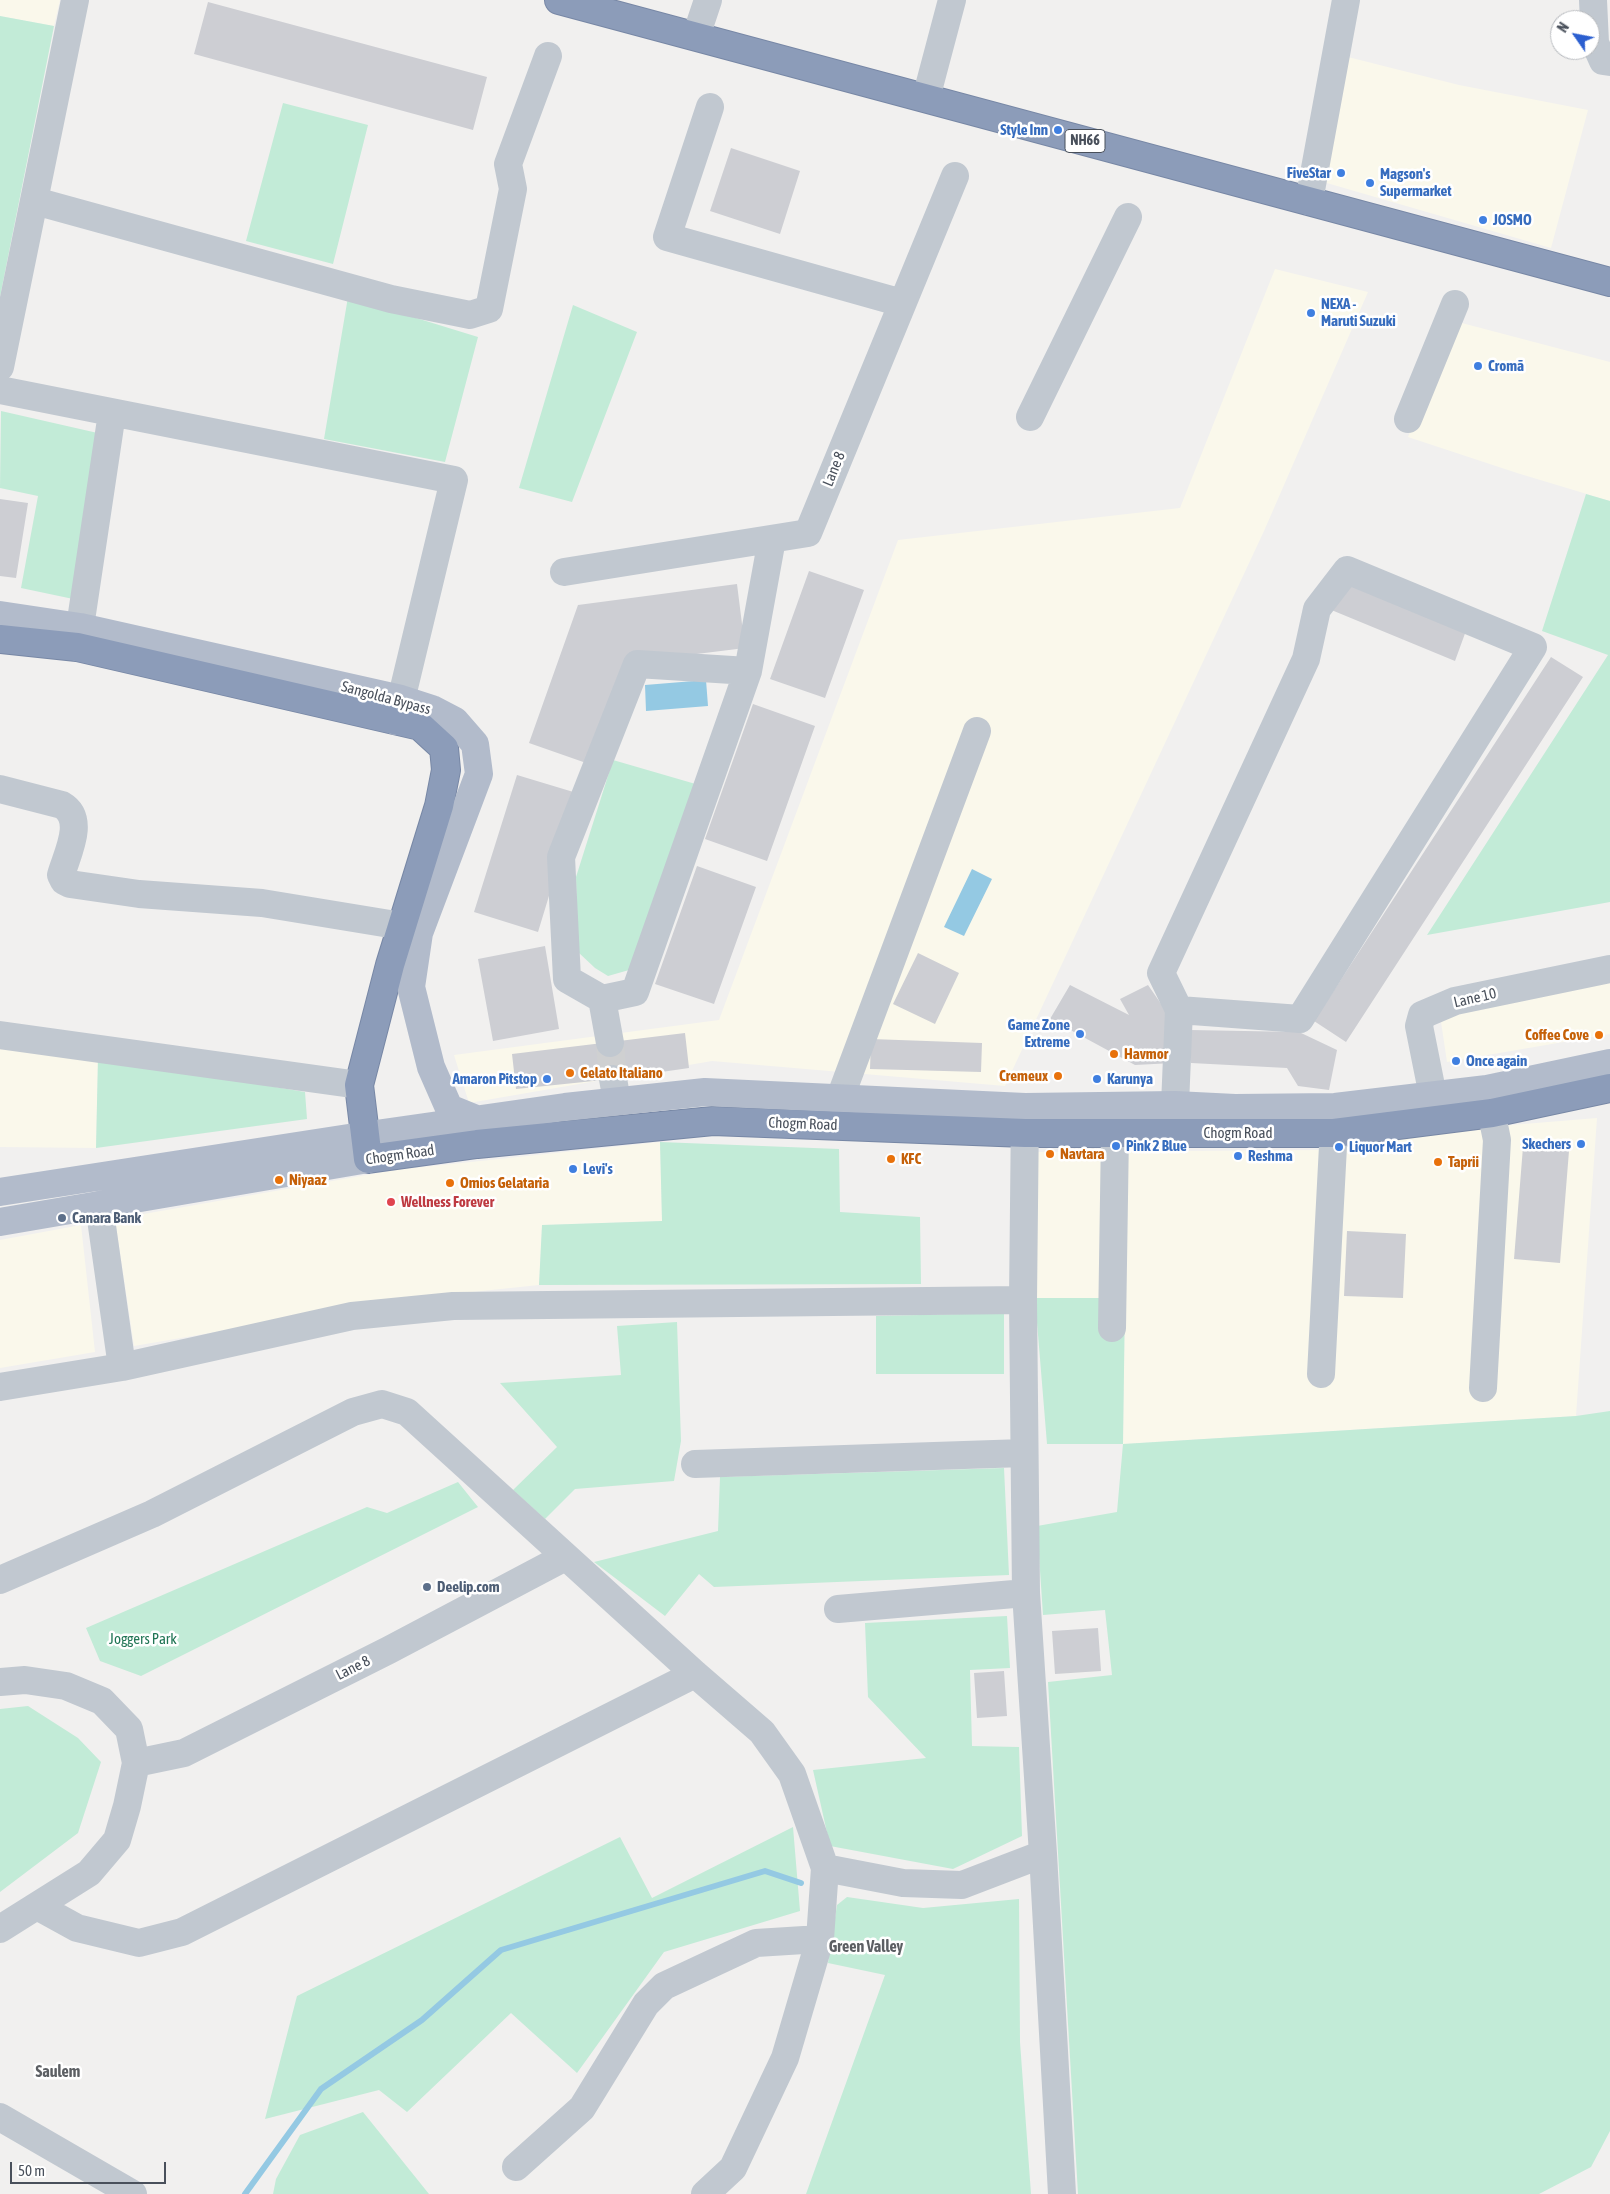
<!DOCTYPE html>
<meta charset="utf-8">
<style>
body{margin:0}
#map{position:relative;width:1610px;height:2194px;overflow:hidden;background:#f1f0ef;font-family:"Asap Condensed",sans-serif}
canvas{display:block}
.north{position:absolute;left:1550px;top:10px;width:50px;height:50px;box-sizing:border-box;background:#fff;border:1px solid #b6b9bd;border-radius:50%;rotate:303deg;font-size:14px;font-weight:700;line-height:20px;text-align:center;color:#49505b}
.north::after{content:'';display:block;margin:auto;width:18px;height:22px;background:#2b5fd0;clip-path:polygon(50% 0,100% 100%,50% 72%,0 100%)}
.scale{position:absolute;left:10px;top:2162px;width:156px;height:22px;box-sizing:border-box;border:2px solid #49505b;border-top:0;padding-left:6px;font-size:15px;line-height:18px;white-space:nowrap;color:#49505b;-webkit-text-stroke:4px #fff;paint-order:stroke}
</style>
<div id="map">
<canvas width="1610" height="2194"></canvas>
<div class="north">N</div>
<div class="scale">50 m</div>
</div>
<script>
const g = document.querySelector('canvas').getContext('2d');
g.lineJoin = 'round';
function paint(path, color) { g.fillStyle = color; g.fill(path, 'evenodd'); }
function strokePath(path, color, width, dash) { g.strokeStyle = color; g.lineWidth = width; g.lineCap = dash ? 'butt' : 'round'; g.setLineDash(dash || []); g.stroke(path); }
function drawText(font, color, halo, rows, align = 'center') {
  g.font = font + ' "Asap Condensed",sans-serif'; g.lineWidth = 5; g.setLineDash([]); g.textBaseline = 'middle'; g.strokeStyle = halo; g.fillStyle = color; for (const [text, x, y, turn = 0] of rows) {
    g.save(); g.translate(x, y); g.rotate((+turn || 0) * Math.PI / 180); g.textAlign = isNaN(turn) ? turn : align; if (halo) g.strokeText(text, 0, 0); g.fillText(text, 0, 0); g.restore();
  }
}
paint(new Path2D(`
 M0,0H60L54,26L0,16Z
 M1344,56L1459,85L1588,110L1551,248L1313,179Z
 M1275,269L1368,292L1264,531L1005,1086L712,1061L469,1103L454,1055L719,1020L898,540L1180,508Z
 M1458,322L1610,362V501L1517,473L1408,437Z
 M1610,980V1034L1447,1062L1440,1015Z
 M0,1044L98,1057L96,1148L0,1147Z
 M1597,1118L1576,1416L1123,1444L1125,1298H1035L1037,1152L1319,1150L1487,1127Z
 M660,1142L662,1221L542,1225L539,1285L415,1298L134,1346L115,1219L395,1170Z
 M81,1225L95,1352L0,1368V1240Z`), '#faf8eb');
paint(new Path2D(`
 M0,16L54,26L0,297Z
 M283,103L368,125L333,264L246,241Z
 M348,297L478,337L445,462L324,439Z
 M573,305L637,332L572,502L519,488Z
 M1,411L102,434L78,600L21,588L38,496L0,488Z
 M1586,494L1610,501V902L1427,935L1608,655L1542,631Z
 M613,760L699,785L629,970L608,976L595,968L578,952L576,877Z
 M98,1057L305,1092L307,1119L96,1148Z
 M660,1142L839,1149L840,1212L920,1217L921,1284L539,1285L542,1225L662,1221Z
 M1035,1298H1125L1123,1444L1576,1416L1610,1411V2131L1591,2167L1539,2194H1078L1048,1682L1112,1675L1105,1610L1043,1615L1037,1526L1117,1512L1123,1444H1047Z
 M1004,1313V1374H876V1316Z
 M677,1322L681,1441L674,1481L575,1489L545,1519L513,1490L557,1447L500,1383L621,1375L617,1326Z
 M1004,1468L1009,1575L714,1587L699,1574L665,1616L594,1562L718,1531L720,1477Z
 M458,1482L478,1507L141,1676L100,1661L86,1628L367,1507L387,1513Z
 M1007,1616L1010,1668L970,1670L972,1746L1019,1747L1022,1836L953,1869L830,1846L813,1770L926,1758L868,1697L865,1623Z
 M28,1706L78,1738L101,1762L78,1833L0,1892V1709Z
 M793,1827L800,1911L664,1952L577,2073L511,2013L407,2112L379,2090L265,2119L297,1996L620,1837L652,1898Z
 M847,1897L923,1908L1019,1899L1020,2042L1031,2194H806L885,1975L828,1963L837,1905Z
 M363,2112L429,2194H273L276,2179L300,2135Z`), '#c2ebd7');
paint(new Path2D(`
 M706,680L708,706L646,711L645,685Z
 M972,869L992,879L964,936L944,927Z`), '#94c9e3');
strokePath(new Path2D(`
 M245,2194L321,2089L422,2020L501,1950L765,1871L801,1883`), '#94c9e3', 6);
paint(new Path2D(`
 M208,2L487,77L473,130L194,54Z
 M731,148L800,171L780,234L710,211Z
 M0,499L28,503L16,578L0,576Z
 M809,571L864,590L825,698L770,679Z
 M1342,577L1467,628L1455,661L1329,609Z
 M737,584L745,648L624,663L589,764L529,743L578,605Z
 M1551,657L1583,677L1346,1042L1314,1021Z
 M753,704L815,726L767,861L705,839Z
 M517,775L580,794L538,932L474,912Z
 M697,866L756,887L714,1004L655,984Z
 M545,946L559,1029L493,1041L478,959Z
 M918,953L959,973L935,1024L893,1004Z
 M1070,985L1129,1015L1120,999L1148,985L1177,1027L1173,1063L1135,1065L1050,1019Z
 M1190,1030L1299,1032L1337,1050L1329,1090L1298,1086L1287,1068L1191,1063Z
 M685,1033L689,1068L613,1079L516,1089L512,1054Z
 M871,1039L982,1043L981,1072L870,1069Z
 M1523,1147L1569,1151L1560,1263L1514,1259Z
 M1347,1231L1406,1234L1403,1298L1344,1296Z
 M1098,1628L1101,1671L1055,1674L1052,1631Z
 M1004,1671L1007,1716L977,1718L974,1673Z`), '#cdced3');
strokePath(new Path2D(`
 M610,1043L613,1079`), '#cfd0d1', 28, [28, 14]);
const highway = new Path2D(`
 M559,0L1610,282
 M0,639L77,647L420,726L444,748L446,770L439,806L390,965L359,1085L368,1159L477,1144L713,1121L1025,1133H1334L1492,1113L1610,1088`);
strokePath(highway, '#7787a5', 30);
strokePath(new Path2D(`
 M1593,0L1595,43L1603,61L1610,62
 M696,36L708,0
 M926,98L952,0
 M710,107L667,237L902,303
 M35,201L391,299L470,315L489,309L513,189L508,164L548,56
 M1309,201L1346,0
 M0,367L75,0
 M0,390L454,480L396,721
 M1030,417L1128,217
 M1408,419L1455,304
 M1347,570L1533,647L1300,1019L1179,1010L1161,973L1306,659L1317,609Z
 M564,572L808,533L955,176
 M77,647L112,413
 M748,671L637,664L561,857L567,979L602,999L635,992L748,671L772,539
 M0,789L62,805C86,819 67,854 61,875L64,881L70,884L139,894L262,903L402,926
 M602,999L610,1043
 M0,1035L359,1085
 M613,1079L617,1101
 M1433,1096L1419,1026L1422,1015L1455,1001L1610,969
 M840,1098L977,731
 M1175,1105L1179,1010
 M1025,1111L1023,1300L1026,1593L1043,1854L1062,2194
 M99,1205L122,1367
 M1112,1328L1115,1133
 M1321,1374L1335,1108
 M0,1387L122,1367L352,1316L453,1306L1023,1300
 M1483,1388L1497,1140L1487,1091
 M695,1464L1024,1453
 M0,1580L152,1514L353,1412L382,1404L407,1412L695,1674L762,1732L792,1774L825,1868L820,1939L785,2058L733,2168L705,2194
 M838,1609L1026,1593
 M0,1682L25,1680L66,1686L102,1701L129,1729L136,1763L127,1806L117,1840L89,1873L0,1929
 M136,1763L184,1753L389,1650L565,1557
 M825,1868L903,1883L962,1885L1043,1854
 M37,1906L77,1928L139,1943L182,1932L695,1674
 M0,2117L133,2194
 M516,2167L582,2108L646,2004L664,1986L756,1943L820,1939`), '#c1c8d0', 28);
strokePath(new Path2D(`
 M0,615L80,627L401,699L432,709L455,721L475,744L479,774L419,933L411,987L431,1067L449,1108L476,1119
 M0,1192L355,1137L565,1107L705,1092L1025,1107L1175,1105L1235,1108L1335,1107L1487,1089L1610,1063
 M0,1222L368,1159`), '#b2bbcb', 28);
strokePath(highway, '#8c9cb9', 28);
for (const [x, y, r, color] of [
 [1058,130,5,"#3f7fe0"],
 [1341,173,5,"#3f7fe0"],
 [1370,183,5,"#3f7fe0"],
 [1483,220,5,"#3f7fe0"],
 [1311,313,5,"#3f7fe0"],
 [1478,366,5,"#3f7fe0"],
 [1080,1034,5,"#3f7fe0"],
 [1599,1035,5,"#e8710a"],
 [1114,1054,5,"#e8710a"],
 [1456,1061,5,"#3f7fe0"],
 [570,1073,5,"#e8710a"],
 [1058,1076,5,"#e8710a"],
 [547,1079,5,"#3f7fe0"],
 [1097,1079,5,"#3f7fe0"],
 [1581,1144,5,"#3f7fe0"],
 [1116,1146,5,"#3f7fe0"],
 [1339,1147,5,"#3f7fe0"],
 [1050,1154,5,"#e8710a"],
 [1238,1156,5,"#3f7fe0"],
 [891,1159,5,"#e8710a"],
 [1438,1162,5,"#e8710a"],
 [573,1169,5,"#3f7fe0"],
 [279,1180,5,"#e8710a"],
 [450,1183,5,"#e8710a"],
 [391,1202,5,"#e0444e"],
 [62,1218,5,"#5c6f8a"],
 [427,1587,5,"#5c6f8a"]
]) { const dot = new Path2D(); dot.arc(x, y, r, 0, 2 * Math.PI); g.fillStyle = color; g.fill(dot); strokePath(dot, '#fff', 2); }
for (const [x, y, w] of [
 [1085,141,40]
]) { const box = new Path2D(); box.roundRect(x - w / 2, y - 11.5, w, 23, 4); g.fillStyle = '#fff'; g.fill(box); strokePath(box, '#49505b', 1); }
drawText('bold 14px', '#49505b', null, [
 ["NH66",1085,141]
]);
drawText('bold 15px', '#366cbe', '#fff', [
 ["Style Inn",1048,130,"right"],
 ["FiveStar",1331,173,"right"],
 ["Magson's",1380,174],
 ["Supermarket",1380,191],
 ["JOSMO",1493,220],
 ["NEXA -",1321,304],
 ["Maruti Suzuki",1321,321],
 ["Cromā",1488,366],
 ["Game Zone",1070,1025,"right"],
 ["Extreme",1070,1042,"right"],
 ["Once again",1466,1061],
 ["Amaron Pitstop",537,1079,"right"],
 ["Karunya",1107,1079],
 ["Skechers",1571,1144,"right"],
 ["Pink 2 Blue",1126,1146],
 ["Liquor Mart",1349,1147],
 ["Reshma",1248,1156],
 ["Levi's",583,1169]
], 'left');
drawText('15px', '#49505b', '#fff', [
 ["Lane 8",834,469,-68],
 ["Sangolda Bypass",386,698,15],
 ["Lane 10",1475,998,-13],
 ["Chogm Road",803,1124,2],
 ["Chogm Road",1238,1133],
 ["Chogm Road",400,1155,-8],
 ["Lane 8",353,1668,-27]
]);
drawText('bold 15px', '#c56008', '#fff', [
 ["Coffee Cove",1589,1035,"right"],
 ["Havmor",1124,1054],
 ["Gelato Italiano",580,1073],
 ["Cremeux",1048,1076,"right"],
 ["Navtara",1060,1154],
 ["KFC",901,1159],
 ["Taprii",1448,1162],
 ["Niyaaz",289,1180],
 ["Omios Gelataria",460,1183]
], 'left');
drawText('bold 15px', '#be3a42', '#fff', [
 ["Wellness Forever",401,1202]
], 'left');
drawText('bold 15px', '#4e5e75', '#fff', [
 ["Canara Bank",72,1218],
 ["Deelip.com",437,1587]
], 'left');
drawText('15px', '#217555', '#fff', [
 ["Joggers Park",143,1639]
]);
drawText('bold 16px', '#5c5f63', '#fff', [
 ["Green Valley",866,1947],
 ["Saulem",58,2072]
]);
</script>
